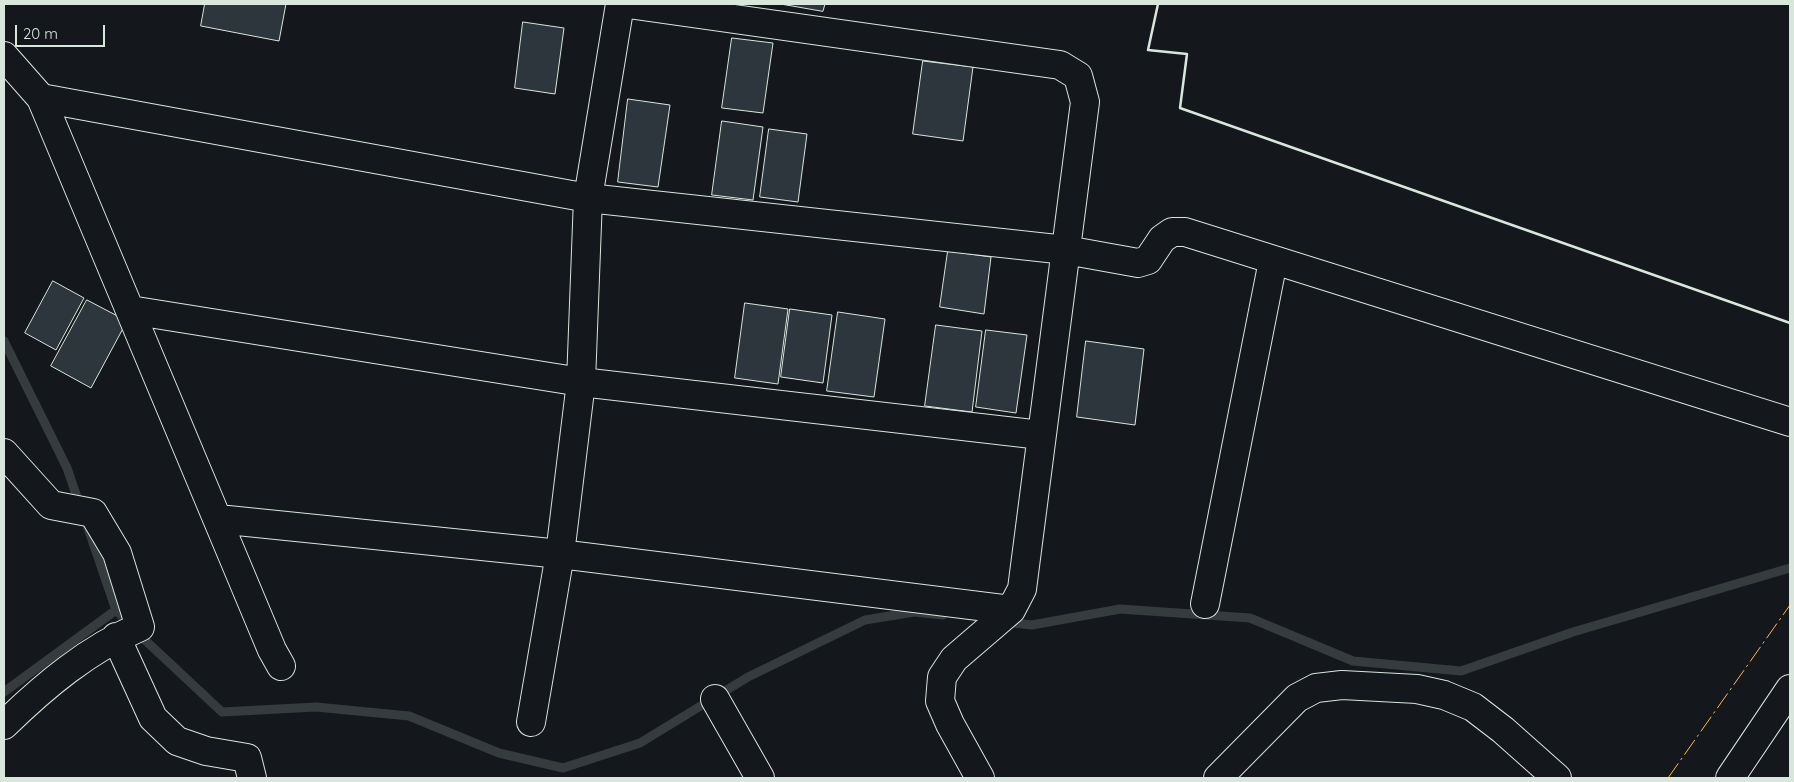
<!DOCTYPE html>
<style>
body{margin:0}
#map{position:relative;width:1794px;height:782px;overflow:hidden;background:#14181c;font-family:Quicksand,sans-serif}
canvas{display:block}
.frame{position:absolute;inset:0;border:5px solid #d8e6dc;pointer-events:none}
.scale{position:absolute;left:15px;top:25px;width:90px;height:22px;box-sizing:border-box;border:2px solid #d8e6dc;border-top:0;padding-left:6px;font-size:15px;line-height:18px;white-space:nowrap;color:#d8e6dc;-webkit-text-stroke:4px #14181c;paint-order:stroke}
</style>
<div id="map">
<canvas width="1794" height="782"></canvas>
<div class="frame"></div>
<div class="scale">20 m</div>
</div>
<script>
const g = document.querySelector('canvas').getContext('2d');
g.lineJoin = 'round';
function strokePath(path, color, width, dash) { g.strokeStyle = color; g.lineWidth = width; g.lineCap = dash ? 'butt' : 'round'; g.setLineDash(dash || []); g.stroke(path); }
function paint(path, color) { g.fillStyle = color; g.fill(path, 'evenodd'); }
strokePath(new Path2D(`
 M4,341L67,468L80,506
 M87,525L116,610
 M1005,622L1032,625L1120,609L1250,618L1353,661L1461,671L1573,632L1790,568
 M4,692L116,610L146,641L222,712L316,707L409,716L499,753L563,768L640,743L748,677L865,620L914,612L943,615`), '#363b3e', 9);
const building = new Path2D(`
 M205,4H286L279,41L201,26Z
 M781,4H825L823,11Z
 M523,22L564,28L555,94L515,88Z
 M732,38L773,43L763,113L722,108Z
 M923,61L973,67L963,141L913,134Z
 M628,99L670,105L658,187L618,182Z
 M722,121L763,127L753,200L712,195Z
 M769,129L807,134L798,202L760,197Z
 M948,251L991,257L984,314L940,307Z
 M53,281L84,298L56,350L25,333Z
 M87,300L127,321L91,388L51,366Z
 M745,303L788,309L778,384L735,378Z
 M790,309L832,315L823,383L781,377Z
 M838,312L885,319L874,397L827,391Z
 M936,325L982,331L972,412L925,406Z
 M986,330L1027,335L1016,413L976,407Z
 M1086,341L1144,349L1135,425L1077,417Z`);
paint(building, '#2c363c');
strokePath(building, '#d8e6dc', 1);
const minor = new Path2D(`
 M628,4L1060,65L1078,76L1085,102L1022,589L1011,610L954,659L942,677L940,701L950,724L980,778
 M4,56L41,98L272,650L281,666
 M41,98L588,198L1066,250L1138,263L1148,260L1162,239L1172,232H1185L1790,422
 M130,310L581,382L1041,435
 M4,453L51,505L93,513L117,553L140,627C88,649 44,686 4,725
 M218,519L560,554L1011,610
 M1205,604L1273,261
 M116,637L153,718L177,741L206,751L247,758L252,778
 M715,699L760,778
 M531,722L560,554L581,382L588,198L620,4
 M1218,778L1297,698L1316,688L1342,685L1417,689L1444,695L1473,707L1503,730L1557,778
 M1730,778L1790,689`);
strokePath(minor, '#d8e6dc', 30);
strokePath(minor, '#14181c', 28);
strokePath(new Path2D(`
 M1158,4L1148,50L1187,54L1180,108L1790,323`), '#d8e6dc', 2.5);
strokePath(new Path2D(`
 M1668,778L1790,605`), '#ffb74d', 1, [18, 4, 2.5, 4]);
</script>
